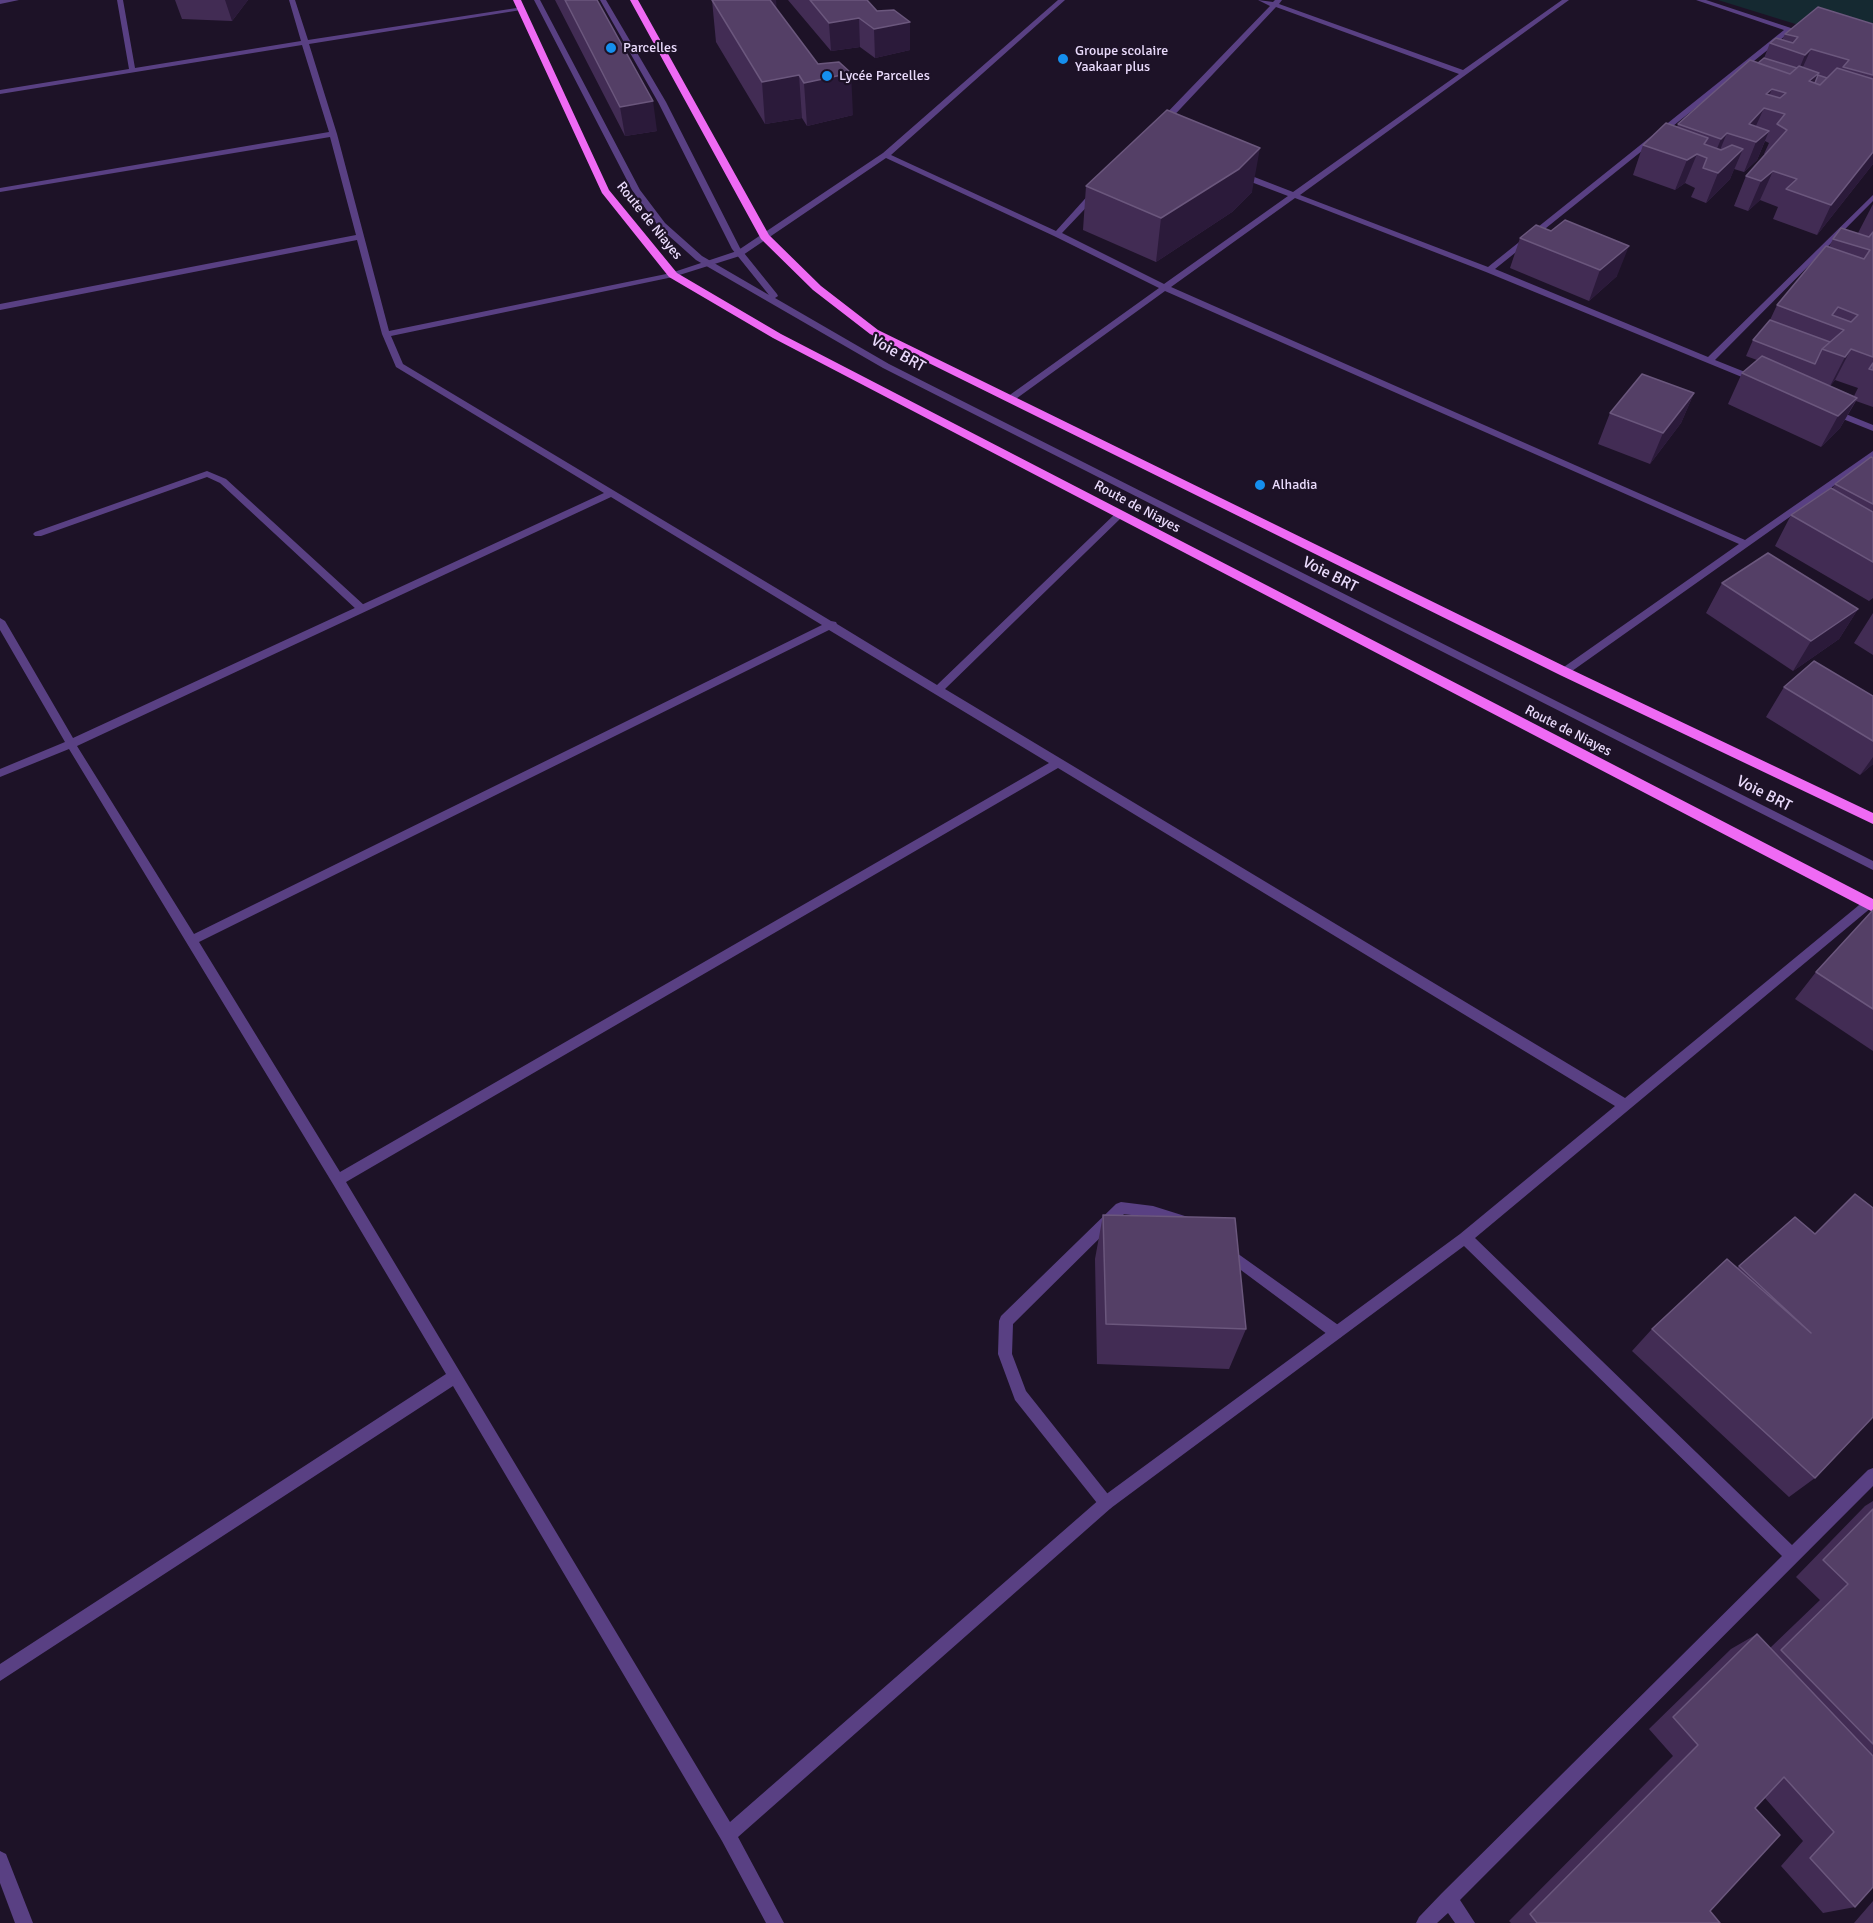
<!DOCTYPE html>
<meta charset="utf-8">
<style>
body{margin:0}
canvas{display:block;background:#1d1227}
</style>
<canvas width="1873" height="1923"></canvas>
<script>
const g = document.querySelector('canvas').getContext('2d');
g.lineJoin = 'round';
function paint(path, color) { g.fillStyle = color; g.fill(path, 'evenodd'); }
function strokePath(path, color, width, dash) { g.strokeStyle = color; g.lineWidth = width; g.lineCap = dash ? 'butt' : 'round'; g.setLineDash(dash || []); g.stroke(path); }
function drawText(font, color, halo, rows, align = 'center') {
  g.font = font + ' Signika,sans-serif'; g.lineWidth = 4.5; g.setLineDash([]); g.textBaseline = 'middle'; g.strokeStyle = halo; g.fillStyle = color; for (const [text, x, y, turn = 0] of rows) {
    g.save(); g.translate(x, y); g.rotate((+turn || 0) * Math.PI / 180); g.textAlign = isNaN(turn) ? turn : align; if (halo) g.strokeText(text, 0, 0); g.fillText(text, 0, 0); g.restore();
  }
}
paint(new Path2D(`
 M1718,0H1873V48Z`), '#152931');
paint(new Path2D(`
 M534,0H540L640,190L665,223L702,256L769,295L732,249L658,102L600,0H606L666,102L740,248L777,294L778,296L775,298L889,364L1873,861V870L883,368L696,260L659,227L632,190Z
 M207,471L226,479L365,606V610H357L220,483L207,477L41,536H35L33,534L35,532Z
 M1121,1202L1153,1206L1188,1217L1190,1221L1188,1225L1183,1227L1153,1218L1124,1214L1013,1324L1012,1354L1026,1391L1111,1498L1114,1503L1111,1508L1106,1511L1101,1508L1015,1400L998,1354L999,1321L1001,1316L1116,1204Z
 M1227,1246L1341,1327L1343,1332L1341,1337L1336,1339L1331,1337L1222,1256L1220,1252L1222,1248Z`), '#594083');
paint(new Path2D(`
 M0,0H19L0,4Z
 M117,0H123L135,68L301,41L289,0H295L308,40L523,7L524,8L521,10L309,44L337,134L389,331L671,273L737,251L883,153L1058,0H1065L891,155L1056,231L1092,191H1098V195L1062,233L1164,284L1288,196L1238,177V173H1244L1293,192L1459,74L1276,7L1166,124H1160V120L1270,6L1258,0L1273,2L1275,0H1282L1279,4L1463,70L1562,0H1569L1300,195L1488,267L1784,30L1696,0H1706L1797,30V32H1790L1495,269L1708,357L1873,195V201L1715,360L1760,378V382H1754L1486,272L1295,198L1171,287L1745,540L1873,451V458L1565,676L1560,672L1561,669L1739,544L1165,291L1013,401H1007V397L1159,288L1054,236L886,158L743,255L673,277L391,336L403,364L831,621L836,622L837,624L937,685L1116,513H1122V517L945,689L1625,1098L1864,901H1872V907L1475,1238L1792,1545L1868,1470L1873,1468V1486L1460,1900L1475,1923H1455L1448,1913L1437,1923H1416L1419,1917L1442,1893L1782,1556L1464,1246L1111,1508L738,1837L784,1923H766L722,1841L453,1386L0,1681V1664L446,1374L333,1184L69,749L0,777V769L65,742L0,630V618L5,621L73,738L604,493L396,367L382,334L357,240L0,310V304L356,235L330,137L0,192V188L329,132L302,45L0,94V90L129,69ZM611,497L822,625L194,934L77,746ZM829,630L1049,763L340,1172L199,942ZM1058,768L1615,1106L1460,1234L1101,1498L730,1822L346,1182Z
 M1831,408L1873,425V431L1828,413V409Z
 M0,1851L6,1854L33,1923H15L0,1883Z`), '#594083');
paint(new Path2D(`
 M513,0H521L609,190L677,273L781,334L1873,899V912L773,338L669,277L602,193Z
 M630,0H638L769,235L821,286L878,330L1570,669L1873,813V824L1560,675L870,334L813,290L761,239Z`), '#ef6af4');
paint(new Path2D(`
 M175,0H248L232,21L182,19Z
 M555,0H597L657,131L625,136Z
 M712,0H776V8L853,115L807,126L802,118L765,124L716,42Z
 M788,0H867L910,50L875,58L860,47L831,51Z
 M1873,24V164L1817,235L1773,219L1778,207L1760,200L1748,211L1734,206L1746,176L1765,154H1764L1769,143L1765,141L1757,160L1744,172L1734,169L1730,179L1706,203L1691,197L1695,188L1685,183L1675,190L1633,175L1643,145L1677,127L1678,124L1764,58L1770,43L1782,40L1785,34Z
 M1086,186L1252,192L1232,212L1156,262L1083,230Z
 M1873,204V407L1856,401L1840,428L1821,447L1728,404L1742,373L1757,360L1746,356L1753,340L1770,320L1777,305L1829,247L1833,239L1858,233ZM1835,380L1858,388L1854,396L1830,386Z
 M1520,238L1617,276L1589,301L1510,268Z
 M1694,393L1681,423L1650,464L1598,444L1610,413Z
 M1873,458V598L1869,601L1775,546L1791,515L1832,489L1835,484Z
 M1722,583L1858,609L1839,639L1793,671L1706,613Z
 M1873,613V655L1854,643Z
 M1784,687L1873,696V764L1860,775L1766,717Z
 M1873,910V1051L1795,999L1816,972Z
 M1855,1194L1815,1478L1789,1497L1632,1351L1652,1329L1737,1268L1795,1217L1815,1234Z
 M1103,1215L1246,1329L1229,1369L1097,1364L1095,1259Z
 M1873,1501V1887L1855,1907L1823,1913L1781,1866L1803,1841L1765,1798L1755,1808L1710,1911L1720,1923H1511L1509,1921L1673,1756L1649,1729L1731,1649L1757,1634L1770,1648L1820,1600L1796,1577L1865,1506Z
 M1873,1901V1923H1854Z`), '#422c54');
paint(new Path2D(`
 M225,0H248L232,21Z
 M763,0H776L778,26Z
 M859,18L860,47L831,51L829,23Z
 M910,22V50L875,58L874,29Z
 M1811,49L1798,78L1794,81L1805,55Z
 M851,73L853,115L807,126L804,83Z
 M1819,73L1808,97L1809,81Z
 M799,75L802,118L765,124L762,82Z
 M1772,89L1764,108L1751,137L1749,124L1766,94Z
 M653,101L657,131L625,136L620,107Z
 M1769,131L1757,160L1744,172L1756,142Z
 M1727,133L1715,162L1709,168L1721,139Z
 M1260,148L1252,192L1232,212L1156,262L1161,218Z
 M1743,149L1730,179L1706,203L1718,173Z
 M1873,152V164L1817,235L1831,205Z
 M1697,154L1685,183L1675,190L1687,160Z
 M1773,171L1760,200L1748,211L1761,181Z
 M1629,246L1617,276L1589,301L1600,270Z
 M1851,349L1835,380L1829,388L1845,357Z
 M1694,393L1681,423L1650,464L1663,433Z
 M1857,398L1840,428L1821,447L1838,416Z
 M1858,609L1839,639L1793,671L1811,641Z
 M1873,757V764L1860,775Z`), '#2b1a3a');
const building = new Path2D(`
 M565,0H597L653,101L620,107Z
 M712,0H770L818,64L839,62L851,73L804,83L799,75L762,82Z
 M810,0H867L877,11L894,10L910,22L874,29L859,18L829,23Z
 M1818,7L1873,24V75L1843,67L1849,60L1811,49L1805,55L1770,43L1776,38L1793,43L1798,37L1785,34Z
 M1764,58L1797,68L1790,74L1758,63Z
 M1750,60L1790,74L1799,66L1819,73L1809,81L1820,85L1837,68L1873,79V152L1831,205L1786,189L1797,179L1773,171L1761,181L1746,176L1787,130L1777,124L1785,114L1764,108L1749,124L1769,131L1756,142L1727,133L1721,139L1678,124ZM1772,89L1786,93L1780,98L1766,94Z
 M1818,75L1827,78L1820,85L1815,83Z
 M1167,110L1260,148L1239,169L1161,218L1086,186Z
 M1666,123L1708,138L1704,144L1721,150L1732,145L1743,149L1718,173L1703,168L1707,158L1697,154L1687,160L1643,145Z
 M1565,220L1629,246L1600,270L1520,238L1536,225L1551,231Z
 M1841,228L1869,237L1873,232V357L1851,349L1845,357L1822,349L1844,330L1777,305L1826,246L1864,259L1870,250L1833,239ZM1838,307L1858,315L1851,322L1832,315Z
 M1770,320L1830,342L1822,349L1815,364L1753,340Z
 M1762,356L1857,398L1838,416L1742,373Z
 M1873,363V370L1869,369Z
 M1642,374L1694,393L1663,433L1610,413Z
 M1871,457L1873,458V504L1835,484Z
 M1831,488L1873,512V562L1791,515Z
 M1768,553L1858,609L1811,641L1722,583Z
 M1814,661L1873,696V741L1784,687Z
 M1873,910V1009L1816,972Z
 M1855,1194L1873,1208V1417L1815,1478L1652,1329L1727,1259L1811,1333L1739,1266L1795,1217L1815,1234Z
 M1103,1215L1235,1218L1246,1329L1106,1324Z
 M1873,1509V1744L1781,1650L1848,1584L1823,1560Z
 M1757,1634L1873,1756V1887L1855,1907L1810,1858L1834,1832L1784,1777L1755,1808L1780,1835L1710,1911L1720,1923H1537L1530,1914L1698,1745L1673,1717Z`);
paint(building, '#543f66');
strokePath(building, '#6b577d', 1.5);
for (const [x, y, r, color] of [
 [611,48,6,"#158fee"],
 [1063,59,6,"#158fee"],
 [827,76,6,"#158fee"],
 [1260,485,6,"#158fee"]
]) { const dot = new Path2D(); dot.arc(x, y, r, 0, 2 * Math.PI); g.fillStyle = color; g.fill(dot); strokePath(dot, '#1d1227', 2); }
drawText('14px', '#eadbfc', '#1d1227', [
 ["Parcelles",623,48],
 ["Groupe scolaire",1075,51],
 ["Yaakaar plus",1075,67],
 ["Lycée Parcelles",839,76],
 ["Alhadia",1272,485]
], 'left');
drawText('14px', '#eadbfc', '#1d1227', [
 ["Route de Niayes",649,221,51],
 ["Route de Niayes",1137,507,28],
 ["Route de Niayes",1568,731,27]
]);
drawText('16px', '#eadbfc', '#1d1227', [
 ["Voie BRT",898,354,29],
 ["Voie BRT",1330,575,27],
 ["Voie BRT",1764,794,27]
]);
</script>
